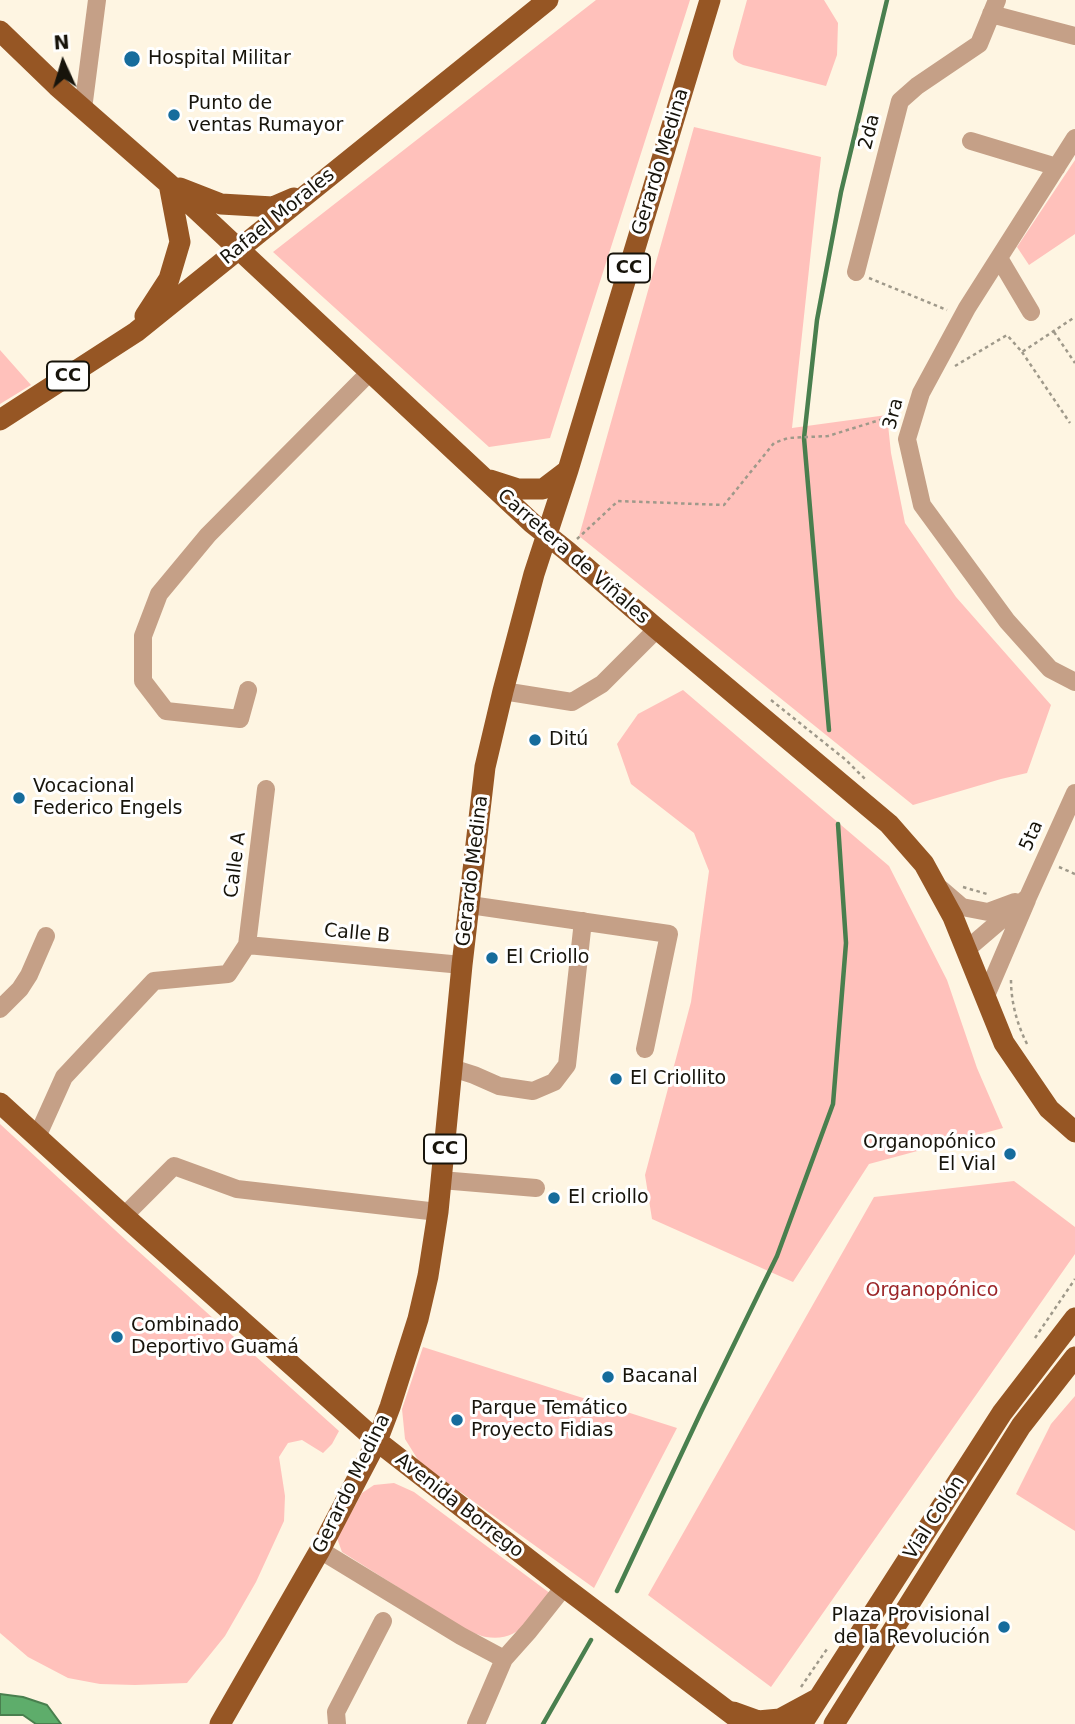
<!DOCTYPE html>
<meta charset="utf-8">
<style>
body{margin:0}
#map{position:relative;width:1075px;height:1724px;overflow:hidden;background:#fef5e2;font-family:"DejaVu Sans",sans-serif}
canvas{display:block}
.north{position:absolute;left:28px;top:28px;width:70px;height:70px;-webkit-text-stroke:5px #fff;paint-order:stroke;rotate:356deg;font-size:19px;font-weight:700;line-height:28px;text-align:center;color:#17140b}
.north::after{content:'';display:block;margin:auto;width:24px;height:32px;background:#17140b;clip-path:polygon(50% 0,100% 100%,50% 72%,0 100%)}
</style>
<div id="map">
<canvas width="1075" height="1724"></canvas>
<div class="north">N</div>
</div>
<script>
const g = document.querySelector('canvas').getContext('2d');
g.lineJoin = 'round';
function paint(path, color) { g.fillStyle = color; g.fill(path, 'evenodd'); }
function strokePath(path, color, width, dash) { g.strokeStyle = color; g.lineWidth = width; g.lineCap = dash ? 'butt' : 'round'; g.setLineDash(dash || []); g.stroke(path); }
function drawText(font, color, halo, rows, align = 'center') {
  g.font = font + ' "DejaVu Sans",sans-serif'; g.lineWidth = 6; g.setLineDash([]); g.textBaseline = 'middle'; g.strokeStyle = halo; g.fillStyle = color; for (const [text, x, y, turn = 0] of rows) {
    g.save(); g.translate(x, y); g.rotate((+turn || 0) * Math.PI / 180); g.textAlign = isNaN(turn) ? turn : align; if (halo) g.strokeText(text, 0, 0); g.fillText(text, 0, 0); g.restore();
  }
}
paint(new Path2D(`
 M596,0H690L550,438L489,447L273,252Z
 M747,0H824L838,23L837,55L826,86L743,65C736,62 732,59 733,51Z
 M694,127L821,157L792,428L887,415L891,453L905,523L956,597L1051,705L1027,773L1001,779L913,805L579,536Z
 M1075,160V234L1029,265L1017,247Z
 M0,350L31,385L0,404Z
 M683,690L889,866L947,980L977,1068L1003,1128L869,1164L793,1282L652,1219L645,1175L691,1002L709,871L694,833L631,784L617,744L638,714Z
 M0,1124L128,1242L339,1431L332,1444L323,1453L302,1440L288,1443L279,1457L285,1496L284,1521L256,1582L225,1636L187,1683L135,1685L100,1684L68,1678L28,1657L0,1633Z
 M1014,1181L1075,1227V1254L771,1687L648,1595L874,1197Z
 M423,1347L677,1428L594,1588L420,1463L405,1439L402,1409Z
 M1075,1396V1531L1016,1494L1051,1424Z
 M394,1483L414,1492L551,1594C534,1615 519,1643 486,1637C480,1636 472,1632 466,1630L342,1552L337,1538L362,1493L374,1485Z`), '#ffc1bb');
const water = new Path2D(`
 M0,1694L23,1697L47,1705L61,1724H36L23,1715H0Z`);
paint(water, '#5ead6b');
strokePath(water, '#497f4e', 2);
strokePath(new Path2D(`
 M829,730L804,438L817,320L841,192L887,0
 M617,1591L701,1412L777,1256L833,1104L846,943L838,824
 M543,1724L591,1640`), '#497f4e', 4.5);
strokePath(new Path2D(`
 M869,278L947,310
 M1054,332L1075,363
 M1022,352L1070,423
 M955,366L1007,335L1022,352L1075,317
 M577,539L618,501L724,505L774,443L788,438L828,436L896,415
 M771,700L846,760L865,779
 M1059,867L1075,874
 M963,887L987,894
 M1011,980C1011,1002 1017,1024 1027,1044
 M1035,1338L1075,1279
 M801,1687L827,1649`), '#9f998a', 2.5, [3.5, 3.5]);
strokePath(new Path2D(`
 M991,14L1075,36
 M83,109L97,0
 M1075,138L967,308L921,393L907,439L922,505L1007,621L1050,669L1075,682
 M971,141L1057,167
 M999,258L1031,312
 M856,272L900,101L917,86L979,44L997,0
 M248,690L240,719L166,711L143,681V636L159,594L208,535L370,372
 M503,691L572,702L602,684L657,629
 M941,889L962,907L988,912L1015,902
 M470,905L669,934L645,1049
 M247,945L462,965
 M966,950L1028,897L1075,793
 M985,998L1027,900
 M0,1009L20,989L29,975L46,936
 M452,1068L474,1075L499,1086L533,1091L554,1082L567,1065L583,921
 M37,1137L64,1077L154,981L228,974L247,945L266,789
 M441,1180L536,1188
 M124,1216L174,1166L237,1189L438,1212
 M320,1550L461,1636L504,1659L529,1631L564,1587
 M337,1724L336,1712L383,1621
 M476,1724L504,1659`), '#c5a087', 18);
strokePath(new Path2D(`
 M0,31L57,86L169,184L532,523L567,551L657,629L889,824L924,864L953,917L1004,1043L1049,1109L1075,1132
 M180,188L221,204L273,207L294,198
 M145,316L169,279L180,242L169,184
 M0,420L136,332L548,0
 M490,480L518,489H543L568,470
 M0,1103L124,1216L377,1441L564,1587L745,1724
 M733,1712L758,1721L780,1719L817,1699
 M220,1724L320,1550L377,1441L390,1407L418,1319L428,1276L438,1212L462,965L485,767L503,691L534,574L568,470L710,0
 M802,1724L1002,1413L1075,1318
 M834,1724L1021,1426L1075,1357`), '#965624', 21);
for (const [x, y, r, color] of [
 [132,59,9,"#166c9c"],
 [174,115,7,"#166c9c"],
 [535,740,7,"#166c9c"],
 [19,798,7,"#166c9c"],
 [492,958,7,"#166c9c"],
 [616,1079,7,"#166c9c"],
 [1010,1154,7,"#166c9c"],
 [554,1198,7,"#166c9c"],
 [117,1337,7,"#166c9c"],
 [608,1377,7,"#166c9c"],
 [457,1420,7,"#166c9c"],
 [1004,1627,7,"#166c9c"]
]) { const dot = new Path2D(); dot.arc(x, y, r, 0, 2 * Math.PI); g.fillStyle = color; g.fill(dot); strokePath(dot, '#fff', 2.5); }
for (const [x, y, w] of [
 [629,268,42],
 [68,376,42],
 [445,1149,42]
]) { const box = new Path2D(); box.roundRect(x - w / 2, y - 14.5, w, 29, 5); g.fillStyle = '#fff'; g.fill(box); strokePath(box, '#17140b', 2); }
drawText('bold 18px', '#17140b', null, [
 ["CC",629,268],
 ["CC",68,376],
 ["CC",445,1149]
]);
drawText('19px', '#17140b', '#fff', [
 ["Hospital Militar",148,59],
 ["Punto de",188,104],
 ["ventas Rumayor",188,126],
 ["Ditú",549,740],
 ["Vocacional",33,787],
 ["Federico Engels",33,809],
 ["El Criollo",506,958],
 ["El Criollito",630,1079],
 ["Organopónico",996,1143,"right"],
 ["El Vial",996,1165,"right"],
 ["El criollo",568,1198],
 ["Combinado",131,1326],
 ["Deportivo Guamá",131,1348],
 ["Bacanal",622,1377],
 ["Parque Temático",471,1409],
 ["Proyecto Fidias",471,1431],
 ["Plaza Provisional",990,1616,"right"],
 ["de la Revolución",990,1638,"right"]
], 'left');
drawText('19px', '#17140b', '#fff', [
 ["2da",870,132,-76],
 ["Gerardo Medina",661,162,-73],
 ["Rafael Morales",278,217,-39],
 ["3ra",894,414,-75],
 ["Carretera de Viñales",573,557,41],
 ["5ta",1032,836,-66],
 ["Calle A",236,865,-83],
 ["Gerardo Medina",473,871,-83],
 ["Calle B",357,934,5],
 ["Gerardo Medina",352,1484,-64],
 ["Avenida Borrego",459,1506,38],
 ["Vial Colón",935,1518,-57]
]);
drawText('19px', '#9b2528', '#fff', [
 ["Organopónico",932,1291]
]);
</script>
